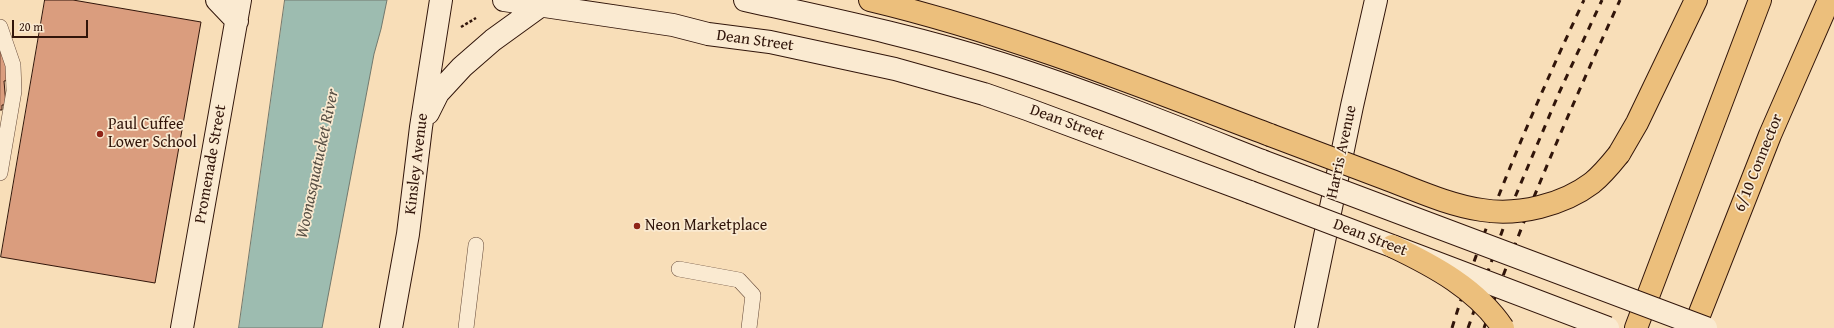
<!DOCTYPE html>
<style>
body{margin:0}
#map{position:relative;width:1834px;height:328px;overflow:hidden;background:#f8deb8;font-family:"Gentium Book Plus",serif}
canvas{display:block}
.scale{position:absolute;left:12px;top:20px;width:76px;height:18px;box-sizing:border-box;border:2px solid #31150a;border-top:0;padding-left:5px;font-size:12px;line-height:14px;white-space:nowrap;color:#31150a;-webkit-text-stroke:3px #faead1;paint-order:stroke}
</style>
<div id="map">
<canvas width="1834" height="328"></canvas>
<div class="scale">20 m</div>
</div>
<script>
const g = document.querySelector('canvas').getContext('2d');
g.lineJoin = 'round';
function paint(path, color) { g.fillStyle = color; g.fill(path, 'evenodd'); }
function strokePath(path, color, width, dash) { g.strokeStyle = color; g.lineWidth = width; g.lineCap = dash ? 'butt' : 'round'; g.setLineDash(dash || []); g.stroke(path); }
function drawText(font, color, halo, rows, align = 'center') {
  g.font = font + ' "Gentium Book Plus",serif'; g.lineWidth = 3.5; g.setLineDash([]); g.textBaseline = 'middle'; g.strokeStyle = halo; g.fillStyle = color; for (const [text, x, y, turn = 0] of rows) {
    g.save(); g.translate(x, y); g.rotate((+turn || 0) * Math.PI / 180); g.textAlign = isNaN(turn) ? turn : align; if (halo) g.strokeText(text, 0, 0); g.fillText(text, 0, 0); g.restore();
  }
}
const water = new Path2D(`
 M285,0H387L381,29L374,54L322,328H239Z`);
paint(water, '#9dbcb0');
strokePath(water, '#72796e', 1);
const building = new Path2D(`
 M45,0H73L201,22L155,283L1,257Z
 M0,41L11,80L4,81L6,105H2V110H0Z`);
paint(building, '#da9d7e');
strokePath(building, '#31150a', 1);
const lane = new Path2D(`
 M0,27L13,65L14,91L0,173
 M679,269L739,280L753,295L749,328
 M466,328L476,245`);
const secondary = new Path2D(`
 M217,0L237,21
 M504,0L673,25L708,34L770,42L895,69L984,94L1027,109L1250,192
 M745,0C831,19 918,37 1002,64C1090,92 1176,127 1262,161
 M428,113L438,93L462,67L493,40L540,6
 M182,328L240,0
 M391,328L408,234L421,127L441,0
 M1306,328L1352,106L1376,0`);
const highway = new Path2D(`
 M870,0C1008,33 1138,85 1270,135
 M1619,154L1637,123L1696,0
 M1636,328L1760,0
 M1694,328L1770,135L1829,0`);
strokePath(lane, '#634736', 16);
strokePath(secondary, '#31150a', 24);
strokePath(highway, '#31150a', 24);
strokePath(new Path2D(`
 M461,27L476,18`), '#31150a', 2.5, [3, 2]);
strokePath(lane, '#faead1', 15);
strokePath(secondary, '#faead1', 22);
strokePath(highway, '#ecbf7c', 22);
strokePath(new Path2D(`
 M1452,328C1487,215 1534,107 1584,0
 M1468,328L1510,209L1559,93L1602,0
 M1484,328C1524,215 1570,109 1620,0`), '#31150a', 3, [7, 7]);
const secondaryBridge = new Path2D(`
 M1262,161L1706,328
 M1250,192L1608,328`);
const highwayBridge = new Path2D(`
 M1270,135C1308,149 1346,164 1384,178C1416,190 1448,205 1482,210C1518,216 1563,205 1592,183C1602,175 1611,164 1619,154
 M1392,246C1434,266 1477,289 1503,328`);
strokePath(secondaryBridge, '#31150a', 24, []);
strokePath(highwayBridge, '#31150a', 24, []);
strokePath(secondaryBridge, '#faead1', 22);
strokePath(highwayBridge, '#ecbf7c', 22);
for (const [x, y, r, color] of [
 [100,134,4,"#8f2418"],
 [637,226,4,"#8f2418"]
]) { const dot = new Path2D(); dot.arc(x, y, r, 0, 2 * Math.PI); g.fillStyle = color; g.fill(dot); strokePath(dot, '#faead1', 1.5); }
drawText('16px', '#31150a', '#faead1', [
 ["Dean Street",755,41,8],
 ["Dean Street",1067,123,20],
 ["Harris Avenue",1342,152,-78],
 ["6/10 Connector",1759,163,-68],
 ["Promenade Street",211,164,-80],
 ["Kinsley Avenue",417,164,-83],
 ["Dean Street",1370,238,21]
]);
drawText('16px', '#31150a', '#faead1', [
 ["Paul Cuffee",108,125],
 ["Lower School",108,143],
 ["Neon Marketplace",645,226]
], 'left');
drawText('italic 17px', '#574f44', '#faead1', [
 ["Woonasquatucket River",318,164,-78]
]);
</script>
